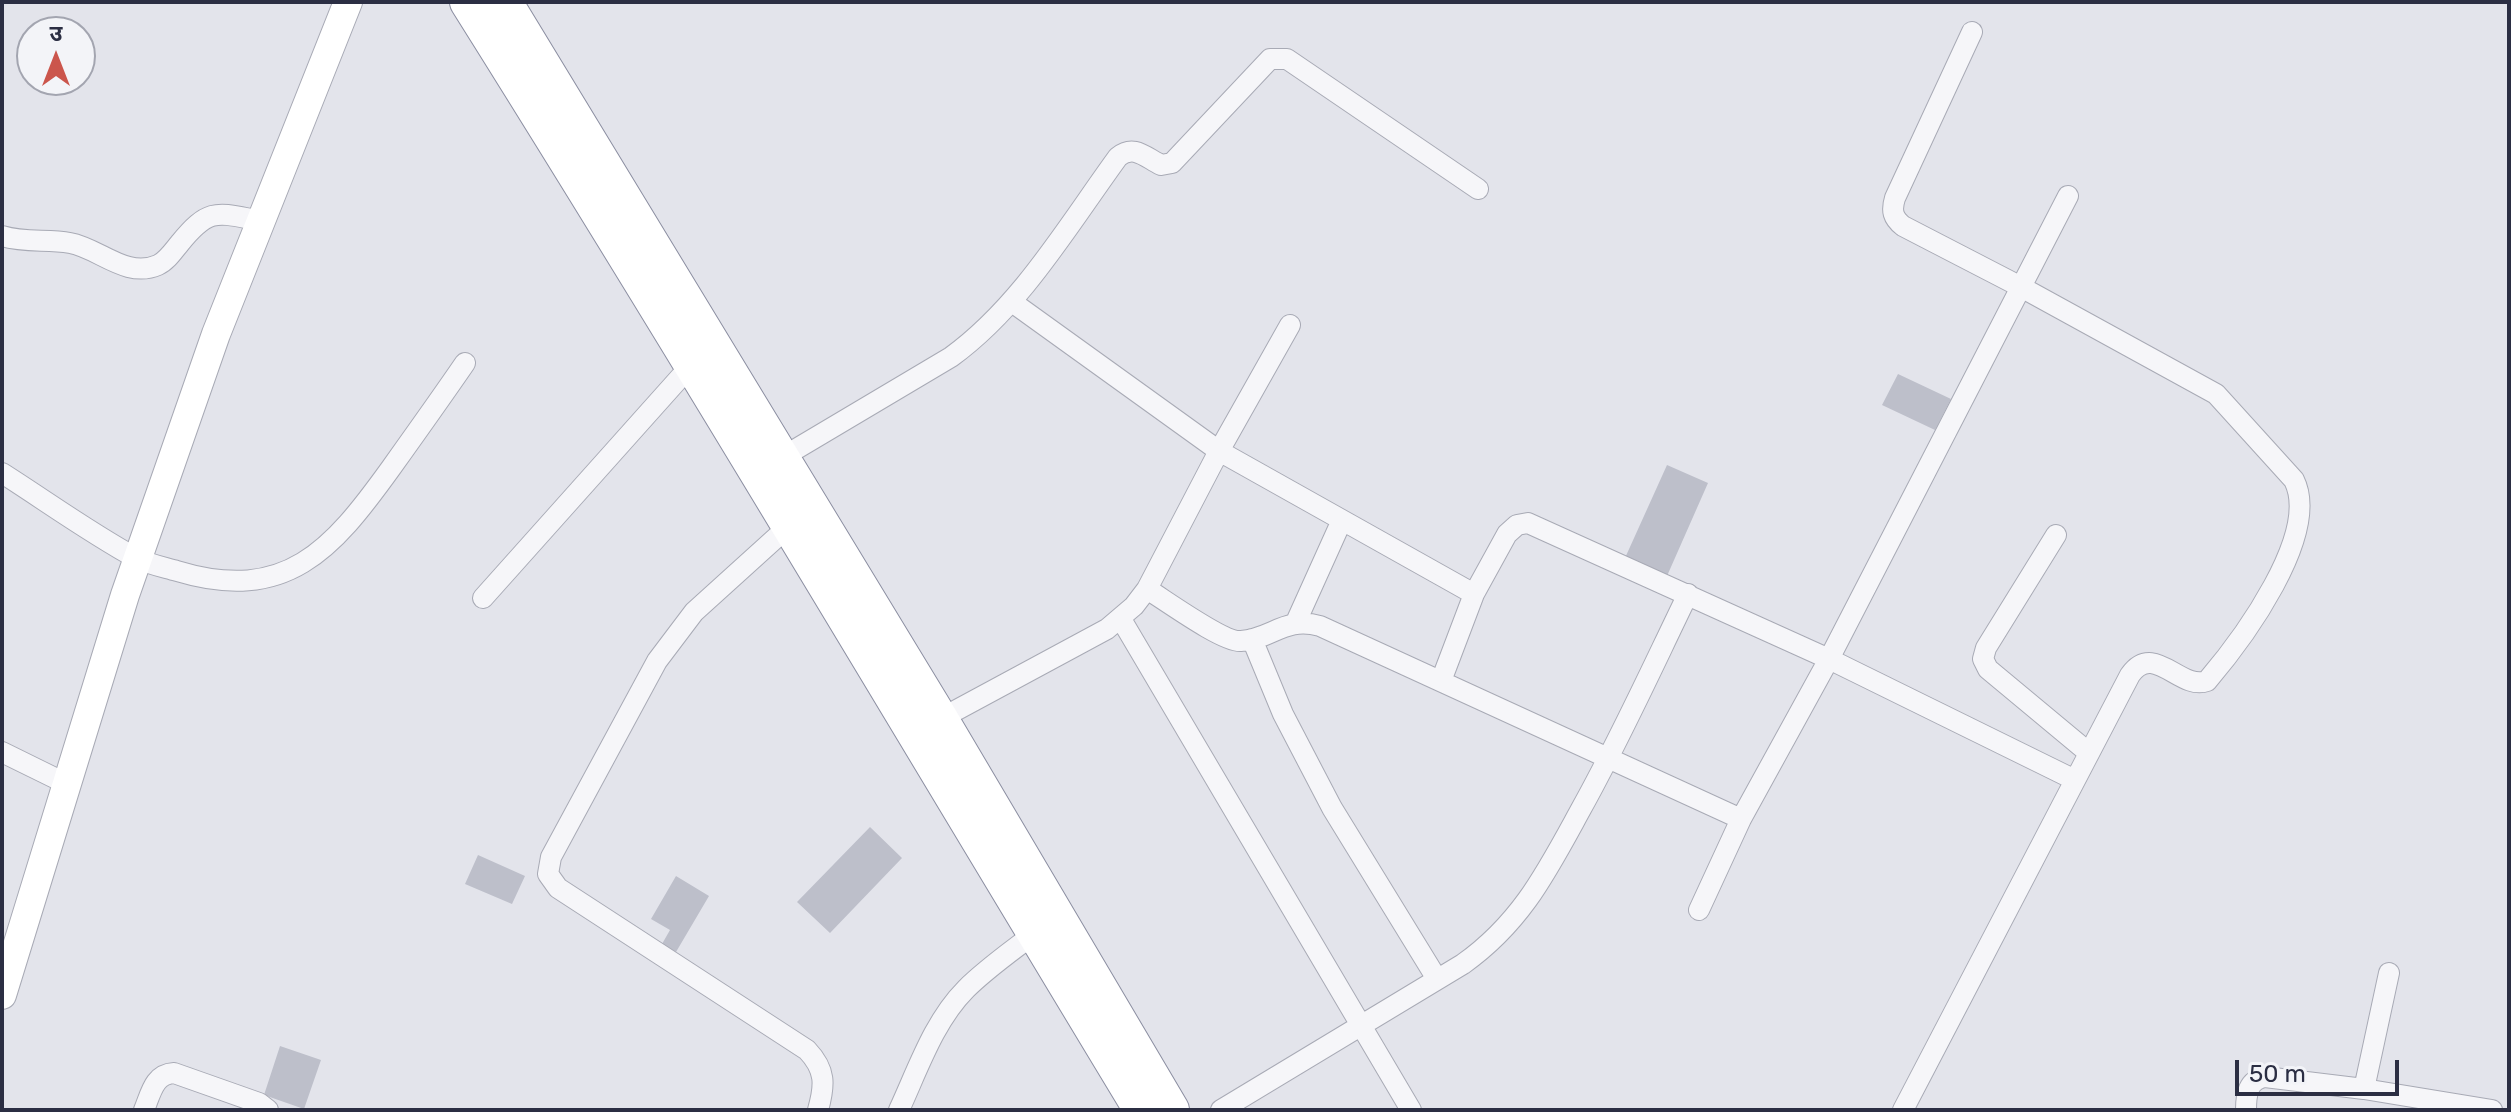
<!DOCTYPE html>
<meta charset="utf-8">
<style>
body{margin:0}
#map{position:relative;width:2511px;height:1112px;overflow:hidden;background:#e3e4eb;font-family:Rubik,"Noto Sans Devanagari",sans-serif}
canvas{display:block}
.frame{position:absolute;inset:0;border:4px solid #2b2e43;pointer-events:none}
.north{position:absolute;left:16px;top:16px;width:80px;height:80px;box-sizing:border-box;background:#f3f4f8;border:2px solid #a3a5b0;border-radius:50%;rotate:0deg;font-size:22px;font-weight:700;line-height:32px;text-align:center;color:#2b2e43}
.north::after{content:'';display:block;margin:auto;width:28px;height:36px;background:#cb554c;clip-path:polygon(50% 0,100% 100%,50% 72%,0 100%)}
.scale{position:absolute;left:2235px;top:1060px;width:164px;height:36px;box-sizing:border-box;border:4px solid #2b2e43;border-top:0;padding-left:10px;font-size:24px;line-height:28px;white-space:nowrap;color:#2b2e43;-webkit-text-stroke:6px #f3f4f8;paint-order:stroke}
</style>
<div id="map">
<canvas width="2511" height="1112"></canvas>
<div class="frame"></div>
<div class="north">उ</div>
<div class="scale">50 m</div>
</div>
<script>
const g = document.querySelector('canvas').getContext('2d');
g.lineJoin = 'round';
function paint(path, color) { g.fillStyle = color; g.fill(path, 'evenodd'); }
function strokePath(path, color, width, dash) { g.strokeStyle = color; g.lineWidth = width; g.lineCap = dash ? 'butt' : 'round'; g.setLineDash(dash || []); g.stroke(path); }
paint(new Path2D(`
 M1898,374L1951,399L1935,430L1882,405Z
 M1667,465L1708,483L1667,576L1625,558Z
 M870,827L902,858L830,933L797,902Z
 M478,855L525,876L512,904L465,884Z
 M676,876L709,896L676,952L662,944L670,930L651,919Z
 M280,1046L321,1060L304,1109L264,1095Z`), '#bdbfca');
const street = new Path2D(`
 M2,236C24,243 47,239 70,243C99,248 126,279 158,265C167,261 174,250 180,243C210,206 218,213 261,221
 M1012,302L1219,451L1474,594
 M781,458L951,357C1021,306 1067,227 1118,157C1134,144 1145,157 1161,165L1172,163L1270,59H1287L1478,189
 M2,473C46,501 90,533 136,558C148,564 163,567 177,571C286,604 332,550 391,468C416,433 441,398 465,363
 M789,526L694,612L657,661L551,857L548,874L558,888L807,1050C826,1070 825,1085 818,1110
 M2056,535L1986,648L1983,659L1988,669L2089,753
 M1147,589C1165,600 1224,643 1241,641C1272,639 1285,616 1320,626L1741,819
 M483,598L693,363
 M1121,619L1411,1110
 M1296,622L1342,520
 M1252,639L1283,714L1332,808L1437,979
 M1441,681L1474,594L1507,534L1517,525L1528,523L1829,659L2075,780
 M940,719L1107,629L1134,606L1147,589L1219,451L1290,325
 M2,752L67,784
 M1699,910L1741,819L1829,659L2068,196
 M2364,1089L2389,973
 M144,1110C151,1093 154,1074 174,1073L259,1103L268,1110
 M899,1110C918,1069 934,1021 966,989C987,968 1012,951 1035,933
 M1221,1110L1463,964C1522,922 1547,871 1581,809C1620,739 1653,666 1688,594
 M1903,1110L2130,675C2154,641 2180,691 2207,681C2242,640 2321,534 2294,480L2216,394L2021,287L1903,226C1893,218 1891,211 1895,198L1972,32
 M2246,1110C2246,1094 2248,1080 2265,1077L2364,1089L2492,1110`);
const secondary = new Path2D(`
 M2,995L125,595L216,334L348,2`);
const highway = new Path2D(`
 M468,2C698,368 918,740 1142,1110
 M504,2L940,719L1171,1110`);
strokePath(street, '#a8aab5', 22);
strokePath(secondary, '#a8aab5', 30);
strokePath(highway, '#8b8ea1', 38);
strokePath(street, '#f6f6f9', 20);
strokePath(secondary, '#fff', 28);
strokePath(highway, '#fff', 36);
</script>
